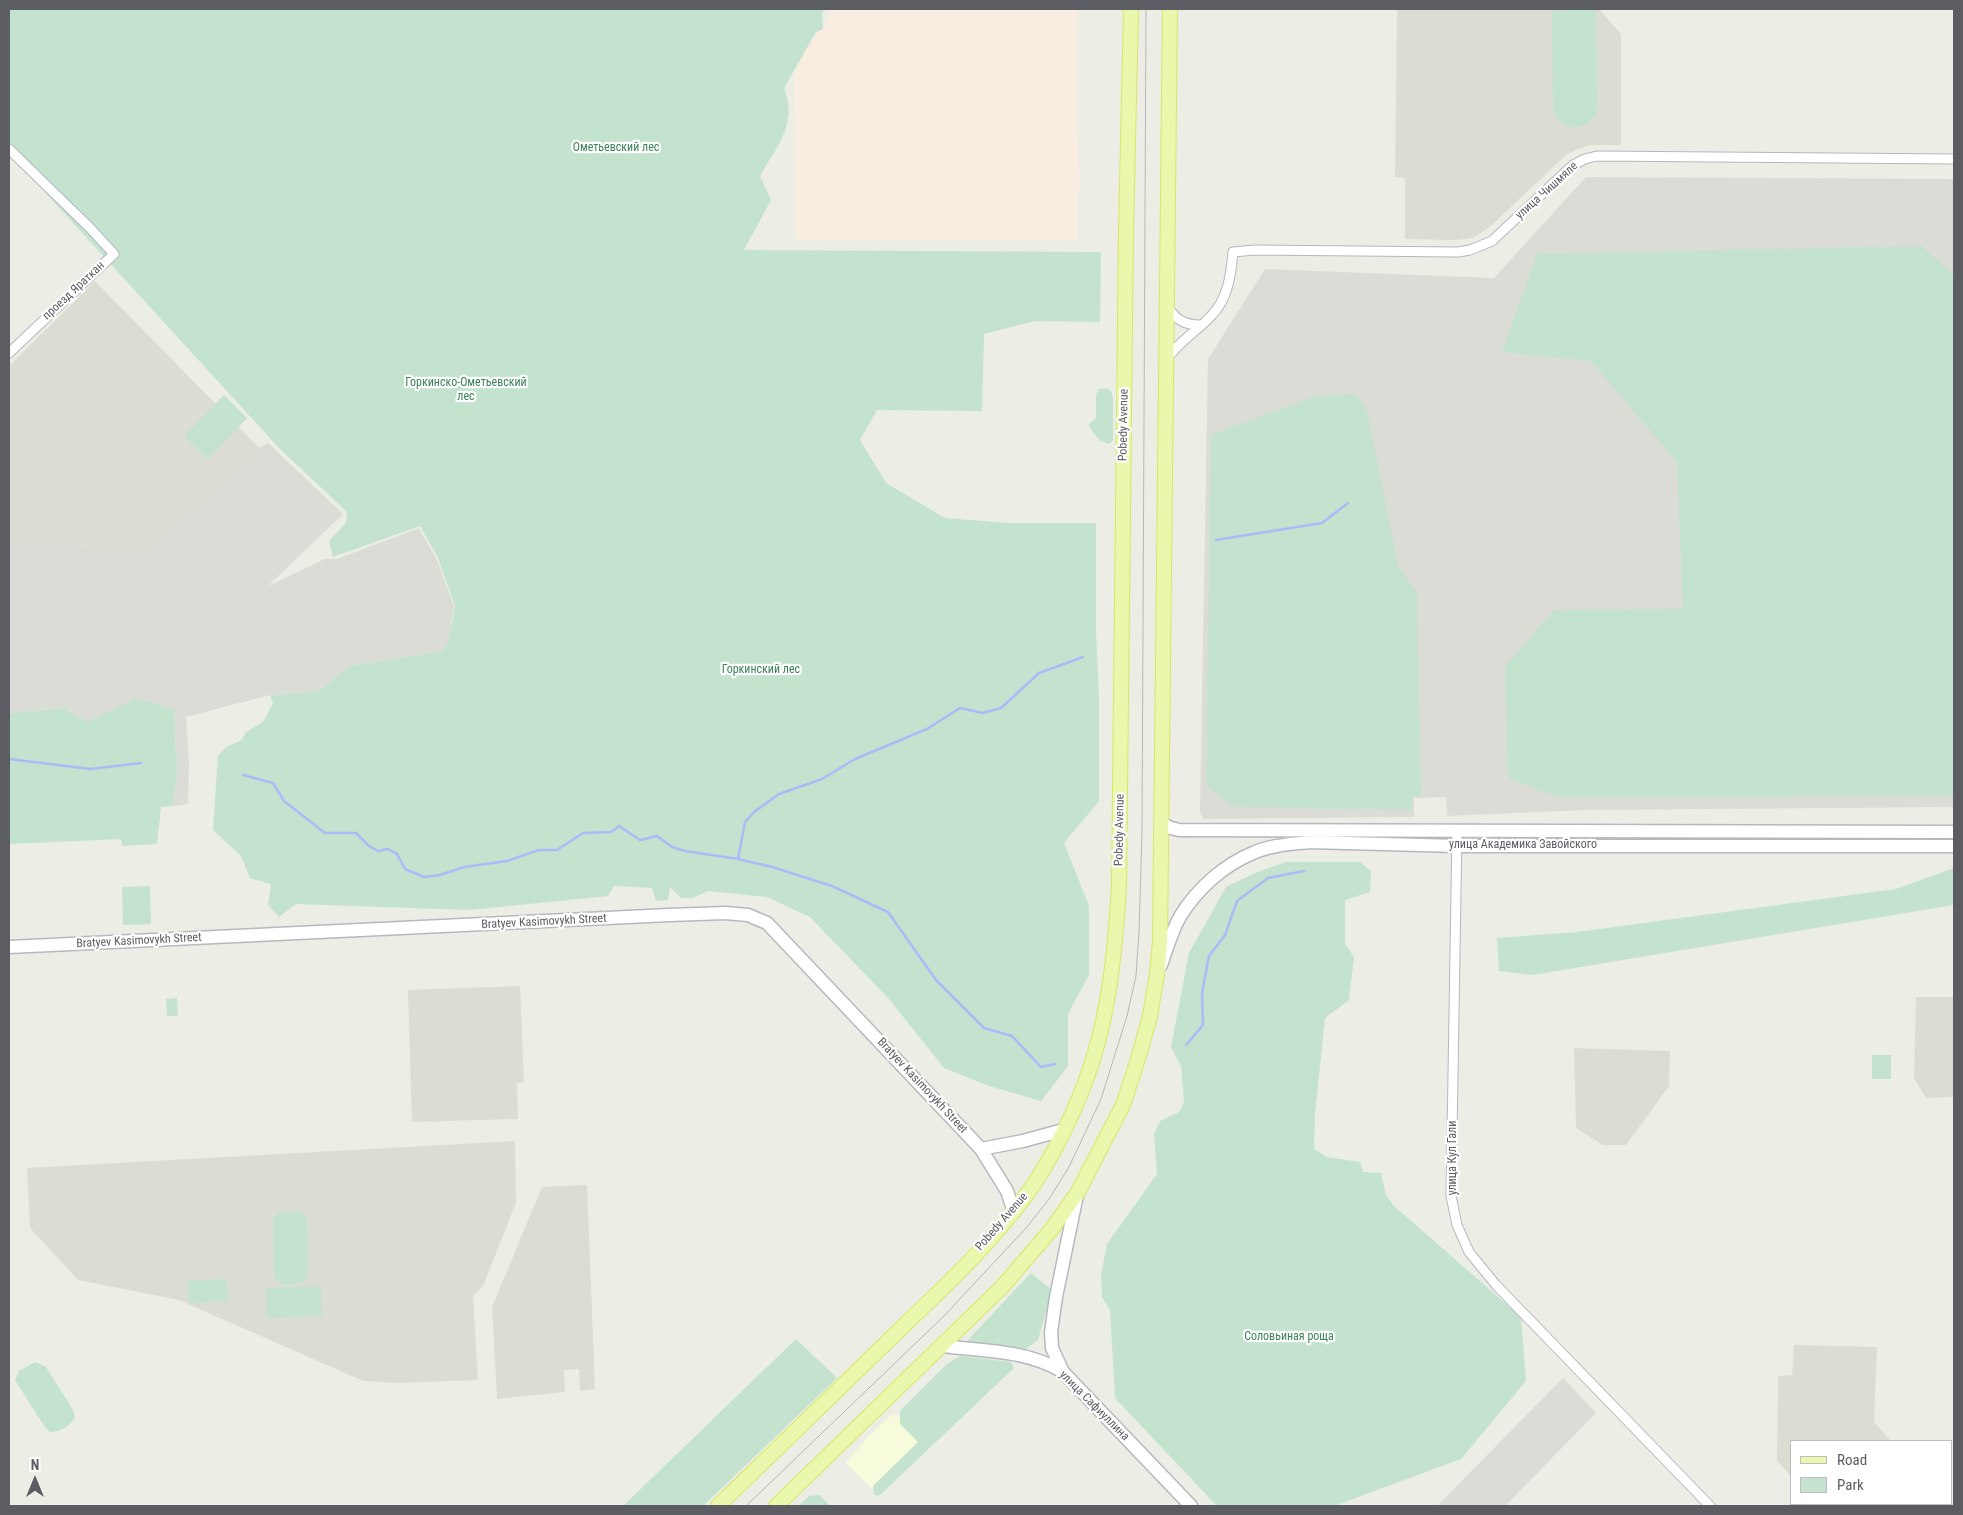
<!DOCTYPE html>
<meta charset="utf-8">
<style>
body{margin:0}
#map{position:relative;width:1963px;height:1515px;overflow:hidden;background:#ecede4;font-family:"Roboto Condensed",sans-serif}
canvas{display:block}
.frame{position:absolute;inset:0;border:10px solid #5c5d63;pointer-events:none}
.legend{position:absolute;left:1790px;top:1440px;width:162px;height:65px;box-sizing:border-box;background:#fff;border:1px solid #bebec1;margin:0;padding:6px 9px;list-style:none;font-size:15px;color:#5c5d63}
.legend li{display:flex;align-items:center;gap:10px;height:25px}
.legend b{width:25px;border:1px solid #bebec1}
.north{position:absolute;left:10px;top:1455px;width:50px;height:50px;-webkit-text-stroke:4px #fff;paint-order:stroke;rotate:0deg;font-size:14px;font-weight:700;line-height:20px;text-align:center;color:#5c5d63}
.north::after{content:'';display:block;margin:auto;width:18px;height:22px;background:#5c5d63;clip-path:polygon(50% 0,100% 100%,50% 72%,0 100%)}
</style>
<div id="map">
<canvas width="1963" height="1515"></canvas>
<div class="frame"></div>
<ul class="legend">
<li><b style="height:6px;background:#eaf8ae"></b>Road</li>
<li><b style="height:14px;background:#c3e3ce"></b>Park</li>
</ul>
<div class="north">N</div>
</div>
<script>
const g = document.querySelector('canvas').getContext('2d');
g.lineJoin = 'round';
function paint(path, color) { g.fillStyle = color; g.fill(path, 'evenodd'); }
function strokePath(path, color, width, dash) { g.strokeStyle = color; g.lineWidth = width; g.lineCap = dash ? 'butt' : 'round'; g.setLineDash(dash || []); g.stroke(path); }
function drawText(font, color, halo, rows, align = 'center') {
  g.font = font + ' "Roboto Condensed",sans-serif'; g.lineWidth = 4.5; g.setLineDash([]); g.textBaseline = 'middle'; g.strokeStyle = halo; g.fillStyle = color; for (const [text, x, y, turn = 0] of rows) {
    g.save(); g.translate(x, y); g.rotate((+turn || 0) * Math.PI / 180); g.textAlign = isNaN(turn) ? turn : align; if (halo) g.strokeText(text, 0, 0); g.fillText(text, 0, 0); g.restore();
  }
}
paint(new Path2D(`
 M891,1415H899L926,1439L895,1472L871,1488L846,1463L864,1441Z`), '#f7fbdb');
paint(new Path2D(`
 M1586,177L1954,179V807L1586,810L1447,816L1446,797L1414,798V817L1204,819L1200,813L1208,359L1265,269L1494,278Z
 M268,443L343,514L268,586L325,559H337L419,528L437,560L454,606L448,644L442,651L349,666L319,692L270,695L186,717L189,764L188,804L174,806L173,797L177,775L174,710L138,698L87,722L64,708L9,713V539L146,551L259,448Z
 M1563,1378L1596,1413L1505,1506H1441L1439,1504Z`), '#dcdcd6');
paint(new Path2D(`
 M1397,9H1599L1621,34V145H1590L1578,149L1566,155L1493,224L1481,233L1472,238L1457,240L1405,239V178L1395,177Z
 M95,281L259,448L146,551L9,539V366Z
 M520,986L524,1082L517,1083L518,1119L412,1122L408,990Z
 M1916,997H1954V1097L1926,1098L1914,1078Z
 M1574,1048L1670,1051L1669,1086L1626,1145H1603L1576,1128Z
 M515,1141L516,1203L483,1286L473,1296L478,1380L398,1383L363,1381L179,1300L78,1280L30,1228L27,1168Z
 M587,1185L595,1389L580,1391L579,1369L564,1370L565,1392L497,1399L492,1307L542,1187Z
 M1794,1345L1877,1347L1874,1422L1891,1441H1792V1477L1777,1461L1778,1376L1792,1375Z
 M1817,1504H1880L1878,1506H1820Z`), '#dcddd2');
paint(new Path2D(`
 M831,9H1077L1076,112L1080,189H1078V240L796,239L794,73L816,32L823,29Z`), '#f9ece1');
paint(new Path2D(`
 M9,9H824L822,13L823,29L816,32L784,88C798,124 777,146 760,176L771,200L744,250L1101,252L1100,322L1035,321L984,334L982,411L877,410L860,440L886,483L945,518L1009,523H1096V630L1099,699V801L1064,843L1089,906V975L1068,1014V1066L1041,1101L989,1086L944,1068L889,999L810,917L767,897L708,891L693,898H681L670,887L668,900L656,901L652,888L614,886L608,896L469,910L296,904L279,917L268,905L271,884L250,878L241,856L213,830L218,756L226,747L242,740L246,732L263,722L273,703L270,695L318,692L349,666L442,651L448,643L455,606L438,558L420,526L333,557L329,541L346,523L347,512L279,448L42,189L9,155Z
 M1553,9H1594L1596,13L1597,109C1590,133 1560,133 1553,110L1552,18Z
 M1922,246L1954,276V796L1557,797L1508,778L1505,667L1554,610L1683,609L1677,462L1591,361L1502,352L1537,254Z
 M1106,388L1111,391L1113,397V441L1109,444L1099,440L1089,427V424L1096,418V396L1099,389Z
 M1356,394L1367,411L1398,566L1417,593L1421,796L1412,797V810L1238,807L1222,799L1206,784L1211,435L1315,396Z
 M224,395L247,418L208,459L184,436Z
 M138,698L174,710L177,775L173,797L174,806L161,807L157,844L122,846L121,839L9,844V713L64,708L87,722Z
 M1286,862H1360L1371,871L1370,892L1345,900V944L1354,957L1349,1000L1325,1018L1315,1114L1314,1149L1327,1157L1360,1162L1363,1172L1381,1173L1386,1195L1394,1206L1521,1317L1526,1381L1461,1459L1334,1506H1217L1115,1398L1110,1310L1102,1297L1101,1275L1107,1244L1157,1174L1154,1134L1160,1121L1179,1112L1184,1103L1181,1066L1171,1047L1189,953L1226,887L1255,873Z
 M1954,868V905L1532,975L1499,971L1497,938L1577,932L1896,889Z
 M150,886L151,924L123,925L122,887Z
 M177,998L178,1016H167L166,999Z
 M1872,1055H1891V1079H1872Z
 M298,1211L304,1214L307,1220L308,1277C301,1286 279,1288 274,1276L273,1218L279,1212Z
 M1031,1273L1052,1290L1038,1340L1023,1351L964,1344Z
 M226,1279L228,1300L189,1303L187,1281Z
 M321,1286L322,1316L267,1318L265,1288Z
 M796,1339L837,1378L703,1506H623Z
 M960,1356L1011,1362L1014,1368L881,1494L877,1496L874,1494L873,1486L918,1442L900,1424V1411L947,1364Z
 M35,1362L46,1367L73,1410L75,1418C70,1426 60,1432 50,1432L44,1426L15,1380L19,1371Z
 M820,1495L830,1506H798L809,1496Z`), '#c3e3ce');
strokePath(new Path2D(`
 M1216,540L1322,523L1348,503
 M9,759L90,769L141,763
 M243,775L273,783L284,801L325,833H356L369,846L378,851L388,849L397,854L405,869L424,877L440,875L464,867L507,861L539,850H557L583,833L611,832L619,826L640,840L657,836L672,847L685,851L738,859L772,867L832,886L888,912L936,980L984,1028L1012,1036L1041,1067L1055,1064
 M738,859L745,822L754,812L779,794L822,779L855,759L927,729L960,708L983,713L1001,708L1039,673L1083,657
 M1186,1045L1203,1025L1202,993L1209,956L1225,935L1237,901L1268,878L1304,871`), '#aabbf8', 2.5);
const street = new Path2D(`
 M9,149L90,228L114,254L9,353
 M1168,307C1176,320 1185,325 1200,325
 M1167,359C1179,341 1196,332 1211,316C1228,299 1231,275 1233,252L1255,250L1458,252L1470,250L1492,241L1573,165L1585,159L1597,156L1954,159
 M1457,831L1451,1196L1457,1225L1469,1252L1496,1285L1710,1506`);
const secondary = new Path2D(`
 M1161,823L1171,828L1179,830L1954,832
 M9,947L669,915L725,913L748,915L767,923L981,1149L1007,1191L1014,1212
 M1161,965C1167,948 1172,930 1181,915C1198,888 1224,865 1253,853C1270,845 1292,844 1310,842L1457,846H1954
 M981,1149L1023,1141L1063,1130
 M943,1346C982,1351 1028,1350 1063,1372L1191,1506
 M1063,1372L1052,1348L1051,1332L1056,1297L1077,1195`);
const primary = new Path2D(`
 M718,1506C773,1453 828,1399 884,1345C933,1297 986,1250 1027,1194C1048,1165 1071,1120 1084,1085C1109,1021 1115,953 1119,885L1126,230L1131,9
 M776,1506L1002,1287L1051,1230L1078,1192L1123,1105L1138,1059L1150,1016L1157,974L1160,942L1170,9`);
strokePath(street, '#b6b7bd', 11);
strokePath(secondary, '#b7b8bf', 15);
strokePath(primary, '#dce565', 16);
strokePath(street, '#fff', 9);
strokePath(secondary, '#fff', 12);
strokePath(primary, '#eaf8ae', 14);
strokePath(new Path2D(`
 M746,1506L944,1316L1027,1227L1049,1199L1069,1167L1101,1099L1127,1016L1136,976L1139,932L1142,831L1146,9`), '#b6b6b7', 1);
drawText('12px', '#3c8258', '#fff', [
 ["Ометьевский лес",616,148],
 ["Горкинско-Ометьевский",466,383],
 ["лес",466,397],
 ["Горкинский лес",761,670],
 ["Соловьиная роща",1289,1337]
]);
drawText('12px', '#5c5d63', '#fff', [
 ["улица Чишмяле",1547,191,-42],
 ["проезд Яраткан",74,291,-43],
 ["Pobedy Avenue",1124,425,-89],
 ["Pobedy Avenue",1120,830,-89],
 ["улица Академика Завойского",1523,845],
 ["Bratyev Kasimovykh Street",544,922,-3],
 ["Bratyev Kasimovykh Street",139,941,-3],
 ["Bratyev Kasimovykh Street",922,1086,47],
 ["улица Кул Гали",1453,1158,-90],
 ["Pobedy Avenue",1002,1222,-49],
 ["улица Сафиуллина",1094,1406,45]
]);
</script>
